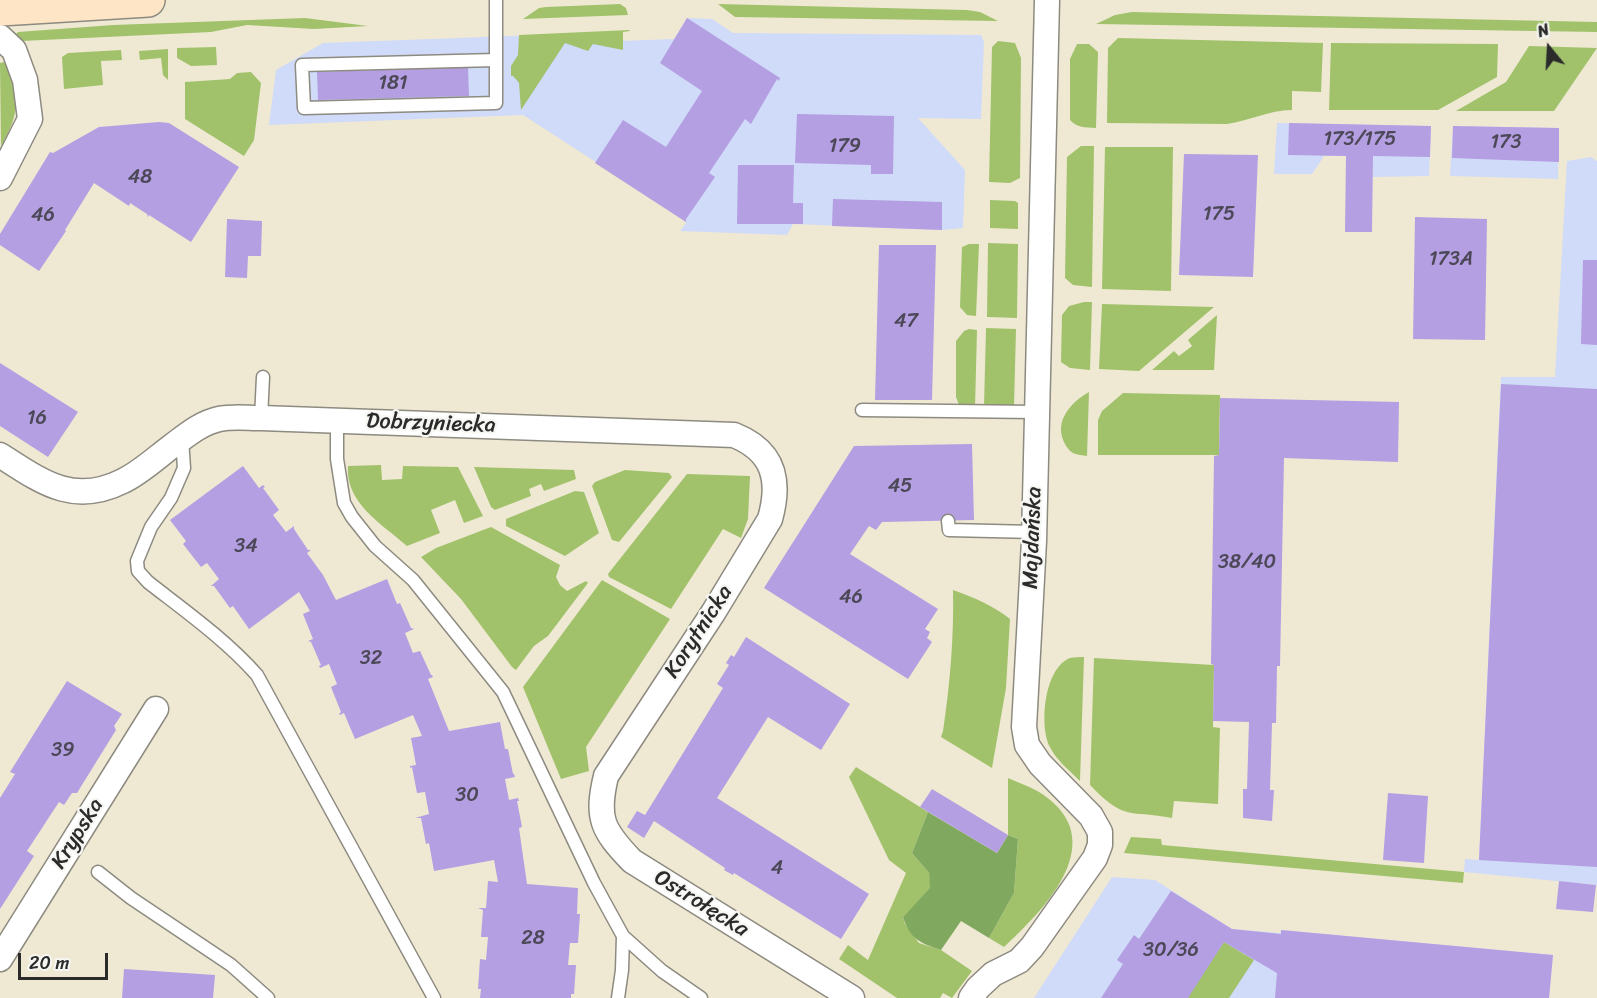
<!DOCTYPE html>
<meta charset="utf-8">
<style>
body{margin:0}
#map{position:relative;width:1597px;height:998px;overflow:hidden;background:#efe9d4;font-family:Sriracha,sans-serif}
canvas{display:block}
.north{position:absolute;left:1519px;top:18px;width:60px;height:60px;-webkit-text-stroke:4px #f6f6f2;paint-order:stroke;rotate:342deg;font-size:16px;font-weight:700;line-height:24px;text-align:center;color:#2b2b2b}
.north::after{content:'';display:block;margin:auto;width:21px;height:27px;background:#2b2b2b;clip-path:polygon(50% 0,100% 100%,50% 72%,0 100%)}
.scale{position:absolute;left:18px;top:953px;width:90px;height:27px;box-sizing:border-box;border:3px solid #2b2b2b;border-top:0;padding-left:8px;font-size:18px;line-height:21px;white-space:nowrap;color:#2b2b2b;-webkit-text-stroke:4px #f6f6f2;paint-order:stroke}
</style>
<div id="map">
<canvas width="1597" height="998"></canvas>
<div class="north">N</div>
<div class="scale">20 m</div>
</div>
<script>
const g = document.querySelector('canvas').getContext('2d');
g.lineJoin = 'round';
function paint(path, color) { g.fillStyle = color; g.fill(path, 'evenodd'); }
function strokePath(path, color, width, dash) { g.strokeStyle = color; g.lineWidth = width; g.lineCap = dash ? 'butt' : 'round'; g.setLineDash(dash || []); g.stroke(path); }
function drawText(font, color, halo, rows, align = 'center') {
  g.font = font + ' Sriracha,sans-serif'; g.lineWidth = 4.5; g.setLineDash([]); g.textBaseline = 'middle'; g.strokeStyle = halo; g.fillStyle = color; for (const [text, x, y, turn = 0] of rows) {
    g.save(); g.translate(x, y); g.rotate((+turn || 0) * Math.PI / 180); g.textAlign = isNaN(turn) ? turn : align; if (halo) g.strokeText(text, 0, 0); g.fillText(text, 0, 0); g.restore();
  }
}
paint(new Path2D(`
 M687,18L712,19L733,33L981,35L984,42L981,119L918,118L965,170L963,228L942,230L793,224L787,235L680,231L686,223L684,219L523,115L269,125L276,70L323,43L566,34V43L674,39Z
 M1277,123L1431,126L1429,176L1373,177V156H1324L1312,174H1274Z
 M1453,126L1559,128L1558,179L1450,176Z
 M1591,157L1597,161V885L1464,872L1465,859L1479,860L1501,377H1555L1567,161Z
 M1112,877L1155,880L1232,929L1280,933L1281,930L1553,955L1549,998H1034Z`), '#d0daf9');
paint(new Path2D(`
 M620,4L626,8L628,15L523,19L539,8L546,7Z
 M718,4L967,10L980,12L998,21L735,17Z
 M1132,12L1597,22V32L1096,24L1115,15Z
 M305,18L368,26L314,29L247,25L211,32L22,41L16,34L18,32L113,25Z
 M629,30L630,31L623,32V50L593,44L588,51L565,43L521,110L519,83L513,76H511V66L518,55L519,35Z
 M1118,38L1323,43L1321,92L1292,91V110C1269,110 1249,121 1227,124L1107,123L1108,48Z
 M998,41L1015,43L1021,58L1020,178L1010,183L989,182L992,47Z
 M1331,43L1498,44L1497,77L1438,110H1329Z
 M1077,44H1089L1098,52L1096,128C1085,127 1077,128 1070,120V59Z
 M1529,46L1597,48L1554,111H1456L1506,82Z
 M216,47L217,65L191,66L177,58V48Z
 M168,49V80L163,75L161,58L140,60L139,51Z
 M121,50L122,60L101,61L103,85L64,89L62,57L68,53Z
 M4,62C21,94 20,114 1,146L0,63Z
 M251,72L261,83L254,140L244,156L185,119V82L230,79L237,73Z
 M1081,146H1094L1092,287L1073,285L1065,278L1067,157Z
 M1105,147H1173L1171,291L1102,289Z
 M990,200L1015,201L1018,203V229L990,228Z
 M988,243L1018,244L1017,318L987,317Z
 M969,244H979L976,316L967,315L960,307L962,247Z
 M1084,302H1092L1090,370L1070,368L1061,362L1062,315L1069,306Z
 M1102,304L1214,307L1139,371L1099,369Z
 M1217,315L1214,370H1152L1174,351L1179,356L1192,346L1188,340Z
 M986,328L1016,329L1014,407H984Z
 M969,329L977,330L975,408L959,405L956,397V341L964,331Z
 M1089,392L1087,456C1083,455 1077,455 1073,453C1069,451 1066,446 1064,442C1054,421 1071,402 1089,392Z
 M1123,393L1220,395L1219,455H1098V420L1102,411Z
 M381,465L382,480L402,479L403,466L458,467L483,516L464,523L455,500L431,510L440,533L407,546C382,524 345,503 348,466Z
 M474,467L574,470L576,479L544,491L541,484L529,489L531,496L495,510L491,507Z
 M625,470L669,473L672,477L619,542L612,540L592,486L595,482Z
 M687,474L750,476L748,519L741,538L723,529L671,609L609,577L608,574Z
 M575,491L584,492L599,533L565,556L506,526V519Z
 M491,527L560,565L556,577L560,585L567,591L586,581L588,583L548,636L534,646L516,670L512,667L461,599L421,557L436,548Z
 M602,580L670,619L586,747L589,771L561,779L523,687Z
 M953,590C973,597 994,606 1010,619L1006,688L992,768L941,737L943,731C950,684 954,638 953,590Z
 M1084,657L1080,781C1070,771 1056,760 1050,747C1039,726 1044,668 1070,658C1074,657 1080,657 1084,657Z
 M1094,658L1214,665L1213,727L1220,728L1218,804L1174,801L1172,818C1131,810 1125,821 1093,788L1090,785Z
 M856,767L928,812L912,853L929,873L931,888L903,917L905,924L919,943L941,950L972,971L952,998L943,993L940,998H897L839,959L848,945L868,960L906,873L889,860L849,777Z
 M1008,778C1022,784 1037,789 1049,799C1108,846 1042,912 1004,947L989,938L1014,893L1018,839L1008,835Z
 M1131,837L1161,839L1162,845L1464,872L1463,883L1124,853Z
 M1224,942L1254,960L1229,998H1187Z`), '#a1c26b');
paint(new Path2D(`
 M928,812L997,853L1008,835L1018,839L1014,893L989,938L961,921L941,950C920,943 910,939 903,917L930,888L929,873L912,853Z`), '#80a85f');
paint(new Path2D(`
 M687,18L780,78L779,81L777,79L751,124L745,119L709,173L715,177L686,219V222L595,163L623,120L666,147L702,91L660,63Z
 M468,67L469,96L318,100L317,72Z
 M797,114L894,116L893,174H871V165L795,163Z
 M159,122L169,123L239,167L191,242L149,215L148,217L147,214L130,203L129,206L94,183L65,230L66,231L39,271L0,245V234L50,152L53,153L99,127Z
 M1289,123L1431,126L1430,157L1373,156L1372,232H1345L1346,156L1288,155Z
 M1453,126L1559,128V162L1452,158Z
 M1184,154L1258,155L1253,277L1179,275Z
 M738,165H794L793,203H803V224H737Z
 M833,199L942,202V230L832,226Z
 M1415,217L1487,219L1485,340L1413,339Z
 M227,219L262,221L261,256H248L247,278L225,277Z
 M879,245H936L932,400H875Z
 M1583,260H1597V345L1581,344Z
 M0,363L78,412L48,457L0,426Z
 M1501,384L1597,389V867L1479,860Z
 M1220,398L1399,402L1398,462L1284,458L1280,666H1277L1276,723H1272L1270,790H1274L1272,821L1243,818V789H1247L1249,722L1213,721L1214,665L1211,664L1214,456L1219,455Z
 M972,444L974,520L882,522L876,530L869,526L850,554L938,609L925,629L930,632L927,638L932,642L908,679L764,588L854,446Z
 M243,466L259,488L263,485L265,487L263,488L279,510L273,515L286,532L294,526V529L308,550H311L307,553L323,575L336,600L387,579L397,604L400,603L411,628L414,629L405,633L413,653L420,651L431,675H432L433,677L428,679L449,731L500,722L505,749H508L513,774H514L515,777L505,779L509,800L518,798L519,801H517L522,827L519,828L527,884L578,888L577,914H580L578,943H570L568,965H576L574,994H571V998H480L481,989H478L480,959L486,960L488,937H481L483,910L478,908H486L488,881L498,882L494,860L434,871L429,843L426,844L421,818H415L429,814L425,792L417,793L412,767L410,768V766L416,765L411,738L422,736L413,715L355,739L344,713L340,715L339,714L341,712L331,687L337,684L329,664L320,668L319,666L321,665L311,642L308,641L313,639L303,614L310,611L299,592L249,629L233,606L230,608L214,586H211L219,579L207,563L201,567L183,544L186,541L170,520Z
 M746,637L850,704L821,750L768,717L717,798L869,894L841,939L734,873L733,875L724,870L725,868L654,821L644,838L627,827L637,811L645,815L723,688L717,684L729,665L726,663L731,655L734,657Z
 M67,681L122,714L114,726L116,730L77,793H72L64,805L59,802L27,851L34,856L0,909V798L15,774L10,772Z
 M932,789L1008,835L997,853L920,807Z
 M1388,793L1428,796L1424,863L1383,860Z
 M1559,881L1596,885L1593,912L1556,909Z
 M1171,891L1232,929L1281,934V930L1553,955L1549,998H1275L1277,973L1224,942L1188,998H1101L1123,964L1117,960L1134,935L1139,939Z
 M124,969L215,975L213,998H122Z`), '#b39fe1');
const service = new Path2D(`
 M495,60L302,65L304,108L496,103V0
 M862,410L1036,412
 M261,418L263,377
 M337,421V459L344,503L352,517L375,546L413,580L503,692L594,883L623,936L662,971L701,998
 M182,439L184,468L171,498L151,527L137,561L138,571L148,582C185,611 225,639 257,675L434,998
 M948,521L949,530L1034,532
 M98,872L131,898L231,965L268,998
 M618,998L622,970L623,936`);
const minor = new Path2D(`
 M0,37L14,50L25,80L30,119L0,178
 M0,455C42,482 73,506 123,481C140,473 156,458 172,446C187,435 201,423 219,419C232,416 248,418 261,418L734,435C774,451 781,480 770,519L713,613L606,776C596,818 602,830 632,861L852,998
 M0,959L156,709
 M971,998L978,988L993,974L1019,961L1032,947L1095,858L1100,845V832L1091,816L1040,764L1027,745L1024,727L1034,541L1047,0`);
const secondary = new Path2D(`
 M0,9L148,0`);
strokePath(service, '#8d8a80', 15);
strokePath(minor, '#8d8a80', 27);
strokePath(secondary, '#8d8a80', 36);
strokePath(service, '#fff', 12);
strokePath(minor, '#fff', 24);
strokePath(secondary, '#fee5c5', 33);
drawText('20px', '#4d4858', null, [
 ["181",393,84],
 ["173/175",1360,140],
 ["173",1506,143],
 ["179",845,147],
 ["48",140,178],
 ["175",1219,215],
 ["46",43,216],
 ["173A",1451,260],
 ["47",906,322],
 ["16",37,419],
 ["45",900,487],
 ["34",246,547],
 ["38/40",1247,563],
 ["46",851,598],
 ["32",371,659],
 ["39",63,751],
 ["30",467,796],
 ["4",777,869],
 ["28",533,939],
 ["30/36",1171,951]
]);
drawText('22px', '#2b2b2b', '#f6f6f2', [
 ["Dobrzyniecka",431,424,2],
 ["Majdańska",1033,538,-88],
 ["Korytnicka",699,632,-57],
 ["Krypska",78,834,-58],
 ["Ostrołęcka",701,904,32]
]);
</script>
